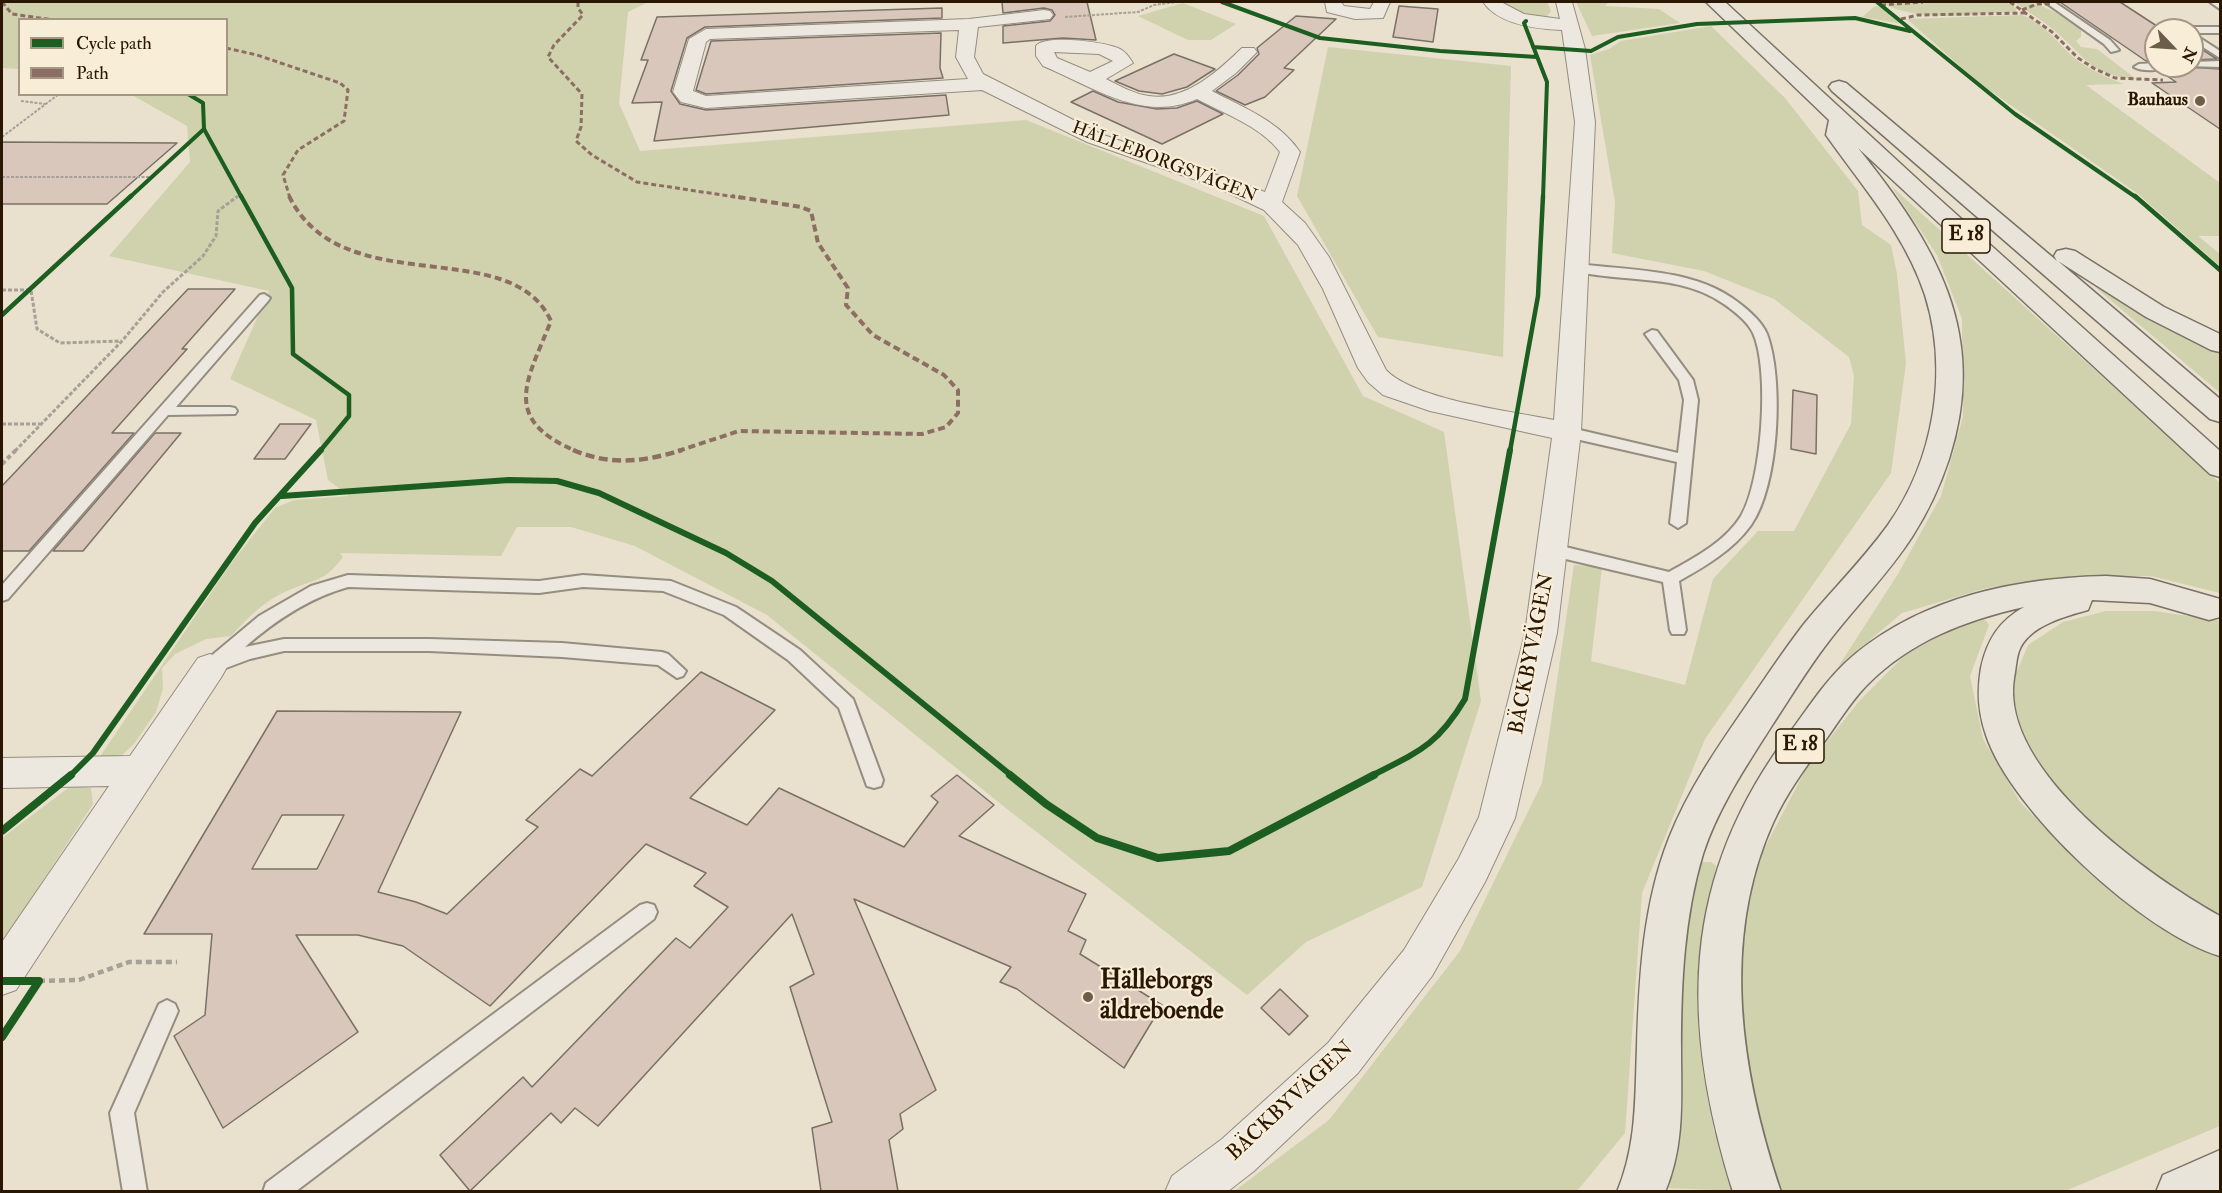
<!DOCTYPE html>
<meta charset="utf-8">
<style>
body{margin:0}
#map{position:relative;width:2222px;height:1193px;overflow:hidden;background:#e9e0cd;font-family:"IM FELL Double Pica",serif}
canvas{display:block}
.frame{position:absolute;inset:0;border:3px solid #291704;pointer-events:none}
.legend{position:absolute;left:18px;top:18px;width:210px;height:78px;box-sizing:border-box;background:#f8edd7;border:2px solid #a59783;margin:0;padding:8px 10px;list-style:none;font-size:18px;color:#291704}
.legend li{display:flex;align-items:center;gap:12px;height:30px}
.legend b{width:30px;border:2px solid #a59783}
.north{position:absolute;left:2144px;top:18px;width:60px;height:60px;box-sizing:border-box;background:#f8edd7;border:2px solid #a59783;border-radius:50%;rotate:115deg;font-size:16px;font-weight:700;line-height:24px;text-align:center;color:#291704}
.north::after{content:'';display:block;margin:auto;width:21px;height:27px;background:#6c5d4a;clip-path:polygon(50% 0,100% 100%,50% 72%,0 100%)}
</style>
<div id="map">
<canvas width="2222" height="1193"></canvas>
<div class="frame"></div>
<ul class="legend">
<li><b style="height:8px;background:#1b5e20"></b>Cycle path</li>
<li><b style="height:8px;background:#8d6e63"></b>Path</li>
</ul>
<div class="north">N</div>
</div>
<script>
const g = document.querySelector('canvas').getContext('2d');
g.lineJoin = 'round';
function paint(path, color) { g.fillStyle = color; g.fill(path, 'evenodd'); }
function strokePath(path, color, width, dash) { g.strokeStyle = color; g.lineWidth = width; g.lineCap = dash ? 'butt' : 'round'; g.setLineDash(dash || []); g.stroke(path); }
function drawText(font, color, halo, rows, align = 'center') {
  g.font = font + ' "IM FELL Double Pica",serif'; g.lineWidth = 4.5; g.setLineDash([]); g.textBaseline = 'middle'; g.strokeStyle = halo; g.fillStyle = color; for (const [text, x, y, turn = 0] of rows) {
    g.save(); g.translate(x, y); g.rotate((+turn || 0) * Math.PI / 180); g.textAlign = isNaN(turn) ? turn : align; if (halo) g.strokeText(text, 0, 0); g.fillText(text, 0, 0); g.restore();
  }
}
paint(new Path2D(`
 M2,2H648L628,12L619,103L640,151L1026,120L1264,216L1363,396L1444,432L1481,701L1422,887L1306,942L1247,995L1007,809L767,615L635,546L571,527H517L501,556L340,553L343,557C323,583 317,578 289,590C265,600 248,617 231,636L206,639L175,654L162,668L163,688L156,712L134,744L120,757L99,758L232,562L275,508L294,500L349,496L328,480L316,420L230,379L269,291L109,256L190,162L187,126L132,95L226,94V20H20L19,69L2,68Z
 M1504,2H1547L1551,11L1544,20L1513,11Z
 M1576,2H1609L1605,6L1659,9L1680,23L1592,36Z
 M1882,2H2006L2016,8V12C1976,13 1915,24 1882,2Z
 M2014,2C2042,1 2059,14 2081,30V37L2076,41L2081,47L2097,49L2136,79C2088,74 2088,59 2055,31C2042,20 2027,11 2014,2Z
 M1183,3L1236,24L1211,40H1188L1138,16Z
 M1875,6L1881,7L1902,24L1862,17Z
 M2021,15C2048,23 2061,51 2084,65C2096,73 2110,78 2123,84L2086,85L2220,183V236H2198L2220,254V266L2137,193L1979,83L1907,19Z
 M1711,26L1785,98L1858,191L1862,225L1891,245L1897,274L1906,363L1891,473L1705,739L1642,893L1625,1133L1577,1191L1233,1192L1329,1120L1460,951L1542,783L1574,565L1602,567L1591,661L1685,685L1713,579L1758,531H1794L1851,424L1854,376L1849,357L1774,299L1704,271L1612,253L1615,202L1590,55L1609,49L1621,41Z
 M1328,47L1511,66L1503,357L1378,337L1297,196Z
 M1891,186L2220,483V593L2151,576L2070,577L1987,588L1902,613L1838,667L1898,574L1941,496L1963,417L1962,319L1937,255Z
 M2095,287L2220,353V393Z
 M2106,611H2155L2220,621V918L2188,903L2068,808L2024,738L2010,688L2028,645L2063,622Z
 M1977,620H1985L1989,625L1970,676L1983,739L2020,802L2088,872L2171,930L2220,955V1126L2065,1191L1782,1192L1767,1166L1742,1049L1740,941L1749,893L1763,851L1807,767L1860,700L1906,654L1949,631Z
 M72,785L91,788L93,804L2,943V838Z
 M1702,862H1711L1716,866L1699,959L1701,1044L1714,1130L1737,1191L1667,1188L1675,1163L1681,1123L1677,1030L1687,919Z`), '#d0d1ad');
const building = new Path2D(`
 M1002,2H1087L1096,40L1063,38L1003,43V26L1050,21L1055,15L1052,10L1044,8L1003,13Z
 M2060,2H2120L2163,30H2156V61H2146Z
 M1399,6L1438,9L1433,42L1393,37Z
 M942,8V18L705,27L687,38L671,91L680,104L706,110L946,95L949,115L654,141L662,102L632,103L648,60H641L657,17Z
 M1296,16L1336,19L1284,68L1294,70L1265,97L1245,105L1216,91L1238,75L1259,54L1257,48Z
 M941,33L940,68L943,78L706,94L696,90L711,41Z
 M2192,43L2217,59L2192,60Z
 M1174,54L1215,69L1187,87L1162,94L1139,91L1115,81Z
 M2172,66L2220,69V129L2152,83L2176,82L2161,72Z
 M1093,91L1118,102L1157,109L1177,108L1197,101L1223,114L1162,144L1071,102Z
 M2,142L177,143L107,204H2Z
 M188,289H235L182,349H187L112,433H134L29,551H2V486Z
 M1793,390L1817,395L1816,454L1791,449Z
 M280,424H311L285,459H254Z
 M155,433H181L83,551H53Z
 M701,672L775,710L690,798L747,825L779,788L904,847L938,802L931,796L957,775L994,805L959,836L1086,894L1068,931L1086,940L1080,954L1162,1005L1124,1068L1017,989L1000,982L1011,967L854,899L936,1090L900,1114L903,1129L889,1140L898,1191H821L812,1128L832,1122L790,987L814,974L792,914L598,1126L575,1108L561,1123L551,1113L470,1191L440,1155L523,1077L532,1087L676,938L690,948L728,907L694,886L706,873L646,844L490,1006L403,946L358,935H296L358,1032L223,1128L174,1036L205,1015L212,934H144L277,711L461,712L378,892L416,902L447,914L538,827L526,820L580,769L592,776ZM282,815H344L317,869H252Z
 M1280,989L1308,1016L1289,1035L1261,1008Z`);
paint(building, '#d9c7bc');
strokePath(building, '#797165', 1.5);
const service = new Path2D(`
 M2045,2H2054L2110,40L2119,50L2111,52L2104,44Z
 M2210,2H2219L2220,9Z
 M2192,27H2220V33H2192V30H2187Z
 M2192,33L2220,51V58L2192,40Z
 M2220,61V67L2188,66H2192V62Z
 M2156,63V66H2170C2162,71 2142,72 2134,67L2139,64Z
 M1578,264C1627,270 1690,269 1732,298C1745,307 1761,320 1767,334C1784,379 1779,486 1751,525C1733,550 1706,566 1679,581L1686,630L1684,634H1672L1670,630L1663,582L1553,556L1545,550L1553,544L1669,572C1694,558 1725,542 1741,516C1762,481 1770,370 1753,333C1748,322 1734,311 1724,304C1680,273 1623,283 1574,271V265Z
 M264,294L270,298L268,301L176,407H230L235,408L237,411L235,414L168,415L8,599L2,601V585L260,295Z
 M1652,330L1657,331L1693,380L1698,400L1686,523L1678,528L1670,523L1677,462L1567,437L1560,432L1567,427L1678,453L1684,400L1679,380L1645,334Z
 M348,575L539,581L583,575L671,581L736,607L800,650L853,699L883,780L881,786L874,788L867,786L839,708L788,660L724,615L663,591L583,587L539,593L348,587C309,598 276,620 245,647L284,639H429L562,643L662,652L668,654L686,671L683,676L677,678L658,665L562,657L429,651H284L250,659L210,674L204,672L201,667L204,662L259,616L311,586Z
 M647,903L654,905L657,912L654,919L295,1192H263L266,1183L640,905Z
 M167,1000L175,1004L178,1011L134,1113L147,1192H123L110,1113L159,1004Z`);
const minor = new Path2D(`
 M1325,2H1341L1344,6L1370,9L1374,2H1390L1383,18L1355,19L1327,12Z
 M1483,2H1501L1524,14L1560,19L1556,2H1572L1585,49L1595,122L1581,432L1557,633L1515,818L1485,882L1432,976L1358,1073L1254,1171L1227,1192H1165L1172,1176L1222,1139L1328,1043L1404,950L1459,858L1479,817L1525,633L1552,438L1430,411L1383,395L1368,382L1358,368L1323,289L1298,245L1264,210L1216,187L1087,142L982,90L706,108L681,102L673,92L689,39L706,29L969,19L1044,10L1050,11L1053,15L1050,19L978,27L974,57L983,74L1101,134L1265,192L1280,152C1260,126 1225,114 1197,99C1142,123 1094,87 1043,66L1036,56V46C1045,34 1107,42 1120,49C1126,52 1129,57 1133,63L1106,79C1120,86 1134,94 1149,96C1185,102 1218,71 1242,48H1254L1257,52L1236,73L1212,91C1244,108 1279,121 1300,152L1282,202L1305,223L1329,257L1386,370C1415,400 1511,411 1554,420L1575,122L1562,30C1536,29 1499,25 1483,2ZM959,30L956,57L968,79L706,96L693,91L706,42L710,39ZM1054,52L1099,54L1113,61L1090,72L1057,58Z
 M210,654L222,658L227,667L222,676L16,990L2,995V942L109,786L2,788V758L130,756L198,658Z`);
const primary = new Path2D(`
 M2220,1150V1192H2156L2163,1175Z`);
const motorway = new Path2D(`
 M1706,2H1725L1927,188L2220,451V477L2210,474L1858,148C1935,244 1990,333 1949,459C1940,486 1928,512 1912,537C1888,574 1856,606 1829,641C1808,668 1790,698 1771,727C1745,768 1718,808 1703,854C1684,917 1681,984 1681,1049C1681,1098 1685,1145 1665,1192H1617C1637,1144 1635,1098 1637,1047C1639,977 1643,904 1669,838C1688,790 1717,748 1746,706C1765,679 1783,651 1804,624C1831,591 1862,561 1888,525C1934,460 1949,371 1925,295C1905,234 1862,186 1826,135L1829,120Z
 M1839,81L1846,83L2057,261L2054,256L2057,251L2066,249L2075,251L2164,307L2220,334V352L2211,350L2146,317L2058,261L2220,399V422L2210,419L1832,91L1829,87L1832,83Z
 M2106,576L2150,579L2220,599V617L2209,620L2150,603L2092,600L2088,610C2066,616 2028,626 2019,651C2016,659 2016,669 2014,678C1999,771 2150,877 2220,916V956C2144,934 2011,811 1986,735C1978,712 1977,691 1981,668C1987,640 1999,621 2024,607C1966,620 1911,641 1868,684C1851,701 1838,723 1824,742C1805,768 1786,794 1773,823C1720,941 1741,1073 1781,1192H1733C1680,1022 1680,877 1791,731C1808,708 1824,683 1845,663C1915,599 2013,578 2106,576Z`);
strokePath(service, '#948d80', 4);
strokePath(minor, '#948d80', 2);
strokePath(primary, '#797165', 3);
strokePath(motorway, '#797165', 3);
strokePath(new Path2D(`
 M1065,17L1138,12L1154,5L1177,2
 M21,101L45,104
 M2,137L59,94
 M2,177H150
 M236,198L240,195`), '#a6a097', 2, [3, 1.5]);
strokePath(new Path2D(`
 M2,290H31L37,329L60,343L121,341
 M2,424H40
 M15,451L122,341L163,292L203,256L216,236L218,211L238,196`), '#a6a097', 3, [4, 2]);
strokePath(new Path2D(`
 M2,464L16,450`), '#a6a097', 4, [4.5, 3]);
strokePath(new Path2D(`
 M39,981L79,980L129,962H177`), '#a6a097', 4.5, [6, 4]);
paint(service, '#ece8df');
paint(minor, '#ece8df');
paint(primary, '#e9e4da');
paint(motorway, '#e9e4da');
strokePath(new Path2D(`
 M2,2L12,14L54,20
 M578,2V8L583,15L554,45L548,57L582,94L581,127L576,141L592,155L637,182L742,198
 M2010,2L2052,32L2078,58L2095,69L2115,78L2163,80
 M1881,5L1923,2
 M2022,10L2037,4H2052
 M1901,19L1918,15L2026,13
 M226,48L257,55L340,83L348,90L344,121L298,150L283,175L290,198`), '#8d6e63', 3, [5, 3]);
strokePath(new Path2D(`
 M289,196C342,304 510,232 551,321C527,381 500,419 576,451
 M678,451L739,431L922,434L946,427L958,413V390L944,375L873,335L846,305L848,288L818,243L811,211L801,207L732,196`), '#8d6e63', 4, [7, 4]);
strokePath(new Path2D(`
 M573,450C611,466 643,462 682,450`), '#8d6e63', 4.5, [9, 4.5]);
strokePath(new Path2D(`
 M1222,2L1320,38L1440,51L1537,57
 M1877,2L2015,114L2137,198
 M1526,21L1524,23L1547,82L1543,198
 M1533,47L1591,51L1618,37L1697,24L1855,18L1910,31
 M188,94L203,103L204,129L242,198
 M129,198L204,129`), '#1b5e20', 4);
strokePath(new Path2D(`
 M241,196L292,288L293,354L349,395V416L320,451
 M2135,196L2220,270
 M2,315L131,196
 M1510,451L1538,296L1543,196`), '#1b5e20', 4.5);
strokePath(new Path2D(`
 M282,496L509,480L557,481L599,493L726,553L772,581L1012,776
 M70,776L93,753L255,523L321,450
 M1371,776C1418,752 1437,746 1465,699L1510,450`), '#1b5e20', 6);
strokePath(new Path2D(`
 M1010,775L1046,804L1097,838L1158,858L1229,851L1374,775
 M2,831L71,775
 M2,981H39L2,1037`), '#1b5e20', 8);
for (const [x, y, r, color] of [
 [2200,101,6,"#6c5d4a"],
 [1088,997,6,"#6c5d4a"]
]) { const dot = new Path2D(); dot.arc(x, y, r, 0, 2 * Math.PI); g.fillStyle = color; g.fill(dot); strokePath(dot, '#f8edd7', 2); }
drawText('bold 18px', '#291704', '#f8edd7', [
 ["Bauhaus",2188,101]
], 'right');
drawText('18px', '#291704', '#f8edd7', [
 ["HÄLLEBORGSVÄGEN",1164,163,21]
]);
for (const [x, y, w] of [
 [1966,236,48],
 [1800,746,48]
]) { const box = new Path2D(); box.roundRect(x - w / 2, y - 17, w, 34, 4.5); g.fillStyle = '#f8edd7'; g.fill(box); strokePath(box, '#291704', 1.5); }
drawText('bold 20px', '#291704', null, [
 ["E 18",1966,236],
 ["E 18",1800,746]
]);
drawText('21px', '#291704', '#f8edd7', [
 ["BÄCKBYVÄGEN",1533,654,-79],
 ["BÄCKBYVÄGEN",1291,1102,-43]
]);
drawText('bold 26px', '#291704', '#f8edd7', [
 ["Hälleborgs",1100,982],
 ["äldreboende",1100,1012]
], 'left');
</script>
